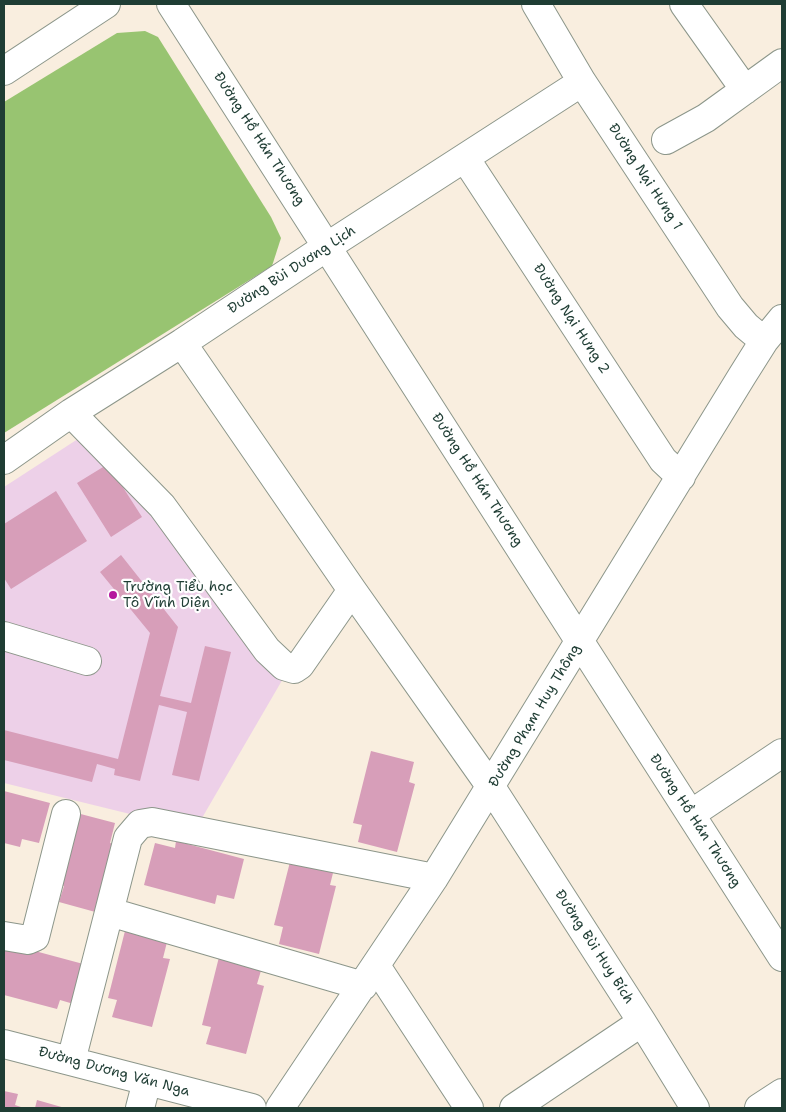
<!DOCTYPE html>
<meta charset="utf-8">
<style>
body{margin:0}
#map{position:relative;width:786px;height:1112px;overflow:hidden;background:#f9eedf;font-family:"Shantell Sans",sans-serif}
canvas{display:block}
.frame{position:absolute;inset:0;border:5px solid #1f3d34;pointer-events:none}
</style>
<div id="map">
<canvas width="786" height="1112"></canvas>
<div class="frame"></div>
</div>
<script>
const g = document.querySelector('canvas').getContext('2d');
g.lineJoin = 'round';
function paint(path, color) { g.fillStyle = color; g.fill(path, 'evenodd'); }
function strokePath(path, color, width, dash) { g.strokeStyle = color; g.lineWidth = width; g.lineCap = dash ? 'butt' : 'round'; g.setLineDash(dash || []); g.stroke(path); }
function drawText(font, color, halo, rows, align = 'center') {
  g.font = font + ' "Shantell Sans",sans-serif'; g.lineWidth = 4.5; g.setLineDash([]); g.textBaseline = 'middle'; g.strokeStyle = halo; g.fillStyle = color; for (const [text, x, y, turn = 0] of rows) {
    g.save(); g.translate(x, y); g.rotate((+turn || 0) * Math.PI / 180); g.textAlign = isNaN(turn) ? turn : align; if (halo) g.strokeText(text, 0, 0); g.fillText(text, 0, 0); g.restore();
  }
}
paint(new Path2D(`
 M84,435L160,512L284,677L195,830L4,783V487Z`), '#edd0e8');
paint(new Path2D(`
 M145,31L158,37L271,217L281,238L272,266L4,433V102L117,33Z`), '#98c471');
paint(new Path2D(`
 M108,464L142,517L111,537L77,483Z
 M56,491L87,541L11,589L4,578V524Z
 M121,555L178,627L160,696L191,703L205,646L231,652L199,781L172,775L187,712L159,705L140,781L114,775L115,769L97,764L92,782L4,760V730L118,759L150,633L100,572Z
 M371,751L414,762L409,782L415,784L397,852L358,842L362,825L353,823Z
 M4,791L50,803L39,843L22,839L20,847L4,843Z
 M73,812L115,823L110,843L117,845L99,913L59,902L64,886L55,883Z
 M176,841L244,859L234,899L217,895L215,904L144,885L155,843L175,848Z
 M292,854L335,865L330,885L336,886L319,954L279,944L283,927L274,925Z
 M126,927L168,938L163,958L170,959L152,1027L112,1017L117,1000L108,998Z
 M20,947L87,965L77,1005L60,1000L57,1009L4,995V949L18,953Z
 M220,953L263,964L257,984L264,986L246,1054L206,1044L211,1027L202,1025Z
 M4,1091L18,1094L15,1105L24,1108H4Z
 M37,1100L65,1108H35Z`), '#d79eb9');
const minor = new Path2D(`
 M171,4L782,957
 M536,4L582,82L730,307L746,326L764,341
 M684,4L745,90
 M4,71L106,4
 M666,140L706,118L782,63
 M465,158L663,460L681,477
 M182,343L352,590L491,787L642,1022L695,1108
 M71,413L162,506L267,650L284,666L294,669L300,665L352,590
 M4,460L71,413L182,343L328,246L582,82
 M4,636L87,661
 M691,814L782,753
 M110,912L363,986
 M4,936L28,940L35,937L66,814
 M376,966L469,1108
 M4,1044L252,1108
 M71,1061L128,838L140,824L152,822L434,878
 M140,1108L147,1081
 M280,1108L434,878L742,376L764,341L782,319
 M514,1108L642,1022
 M759,1108L782,1093`);
strokePath(minor, '#8c968a', 30);
strokePath(minor, '#fff', 28);
for (const [x, y, r, color] of [
 [113,595,5,"#b5179e"]
]) { const dot = new Path2D(); dot.arc(x, y, r, 0, 2 * Math.PI); g.fillStyle = color; g.fill(dot); strokePath(dot, '#fff', 2); }
drawText('14px', '#1f3d34', '#fff', [
 ["Đường Hồ Hán Thương",259,139,57],
 ["Đường Nại Hưng 1",645,177,57],
 ["Đường Bùi Dương Lịch",292,270,-33],
 ["Đường Nại Hưng 2",571,319,57],
 ["Đường Hồ Hán Thương",477,480,57],
 ["Đường Phạm Huy Thông",535,716,-59],
 ["Đường Hồ Hán Thương",695,821,57],
 ["Đường Bùi Huy Bích",594,947,57],
 ["Đường Dương Văn Nga",114,1072,15]
]);
drawText('14px', '#1f3d34', '#fff', [
 ["Trường Tiểu học",123,587],
 ["Tô Vĩnh Diện",123,603]
], 'left');
</script>
